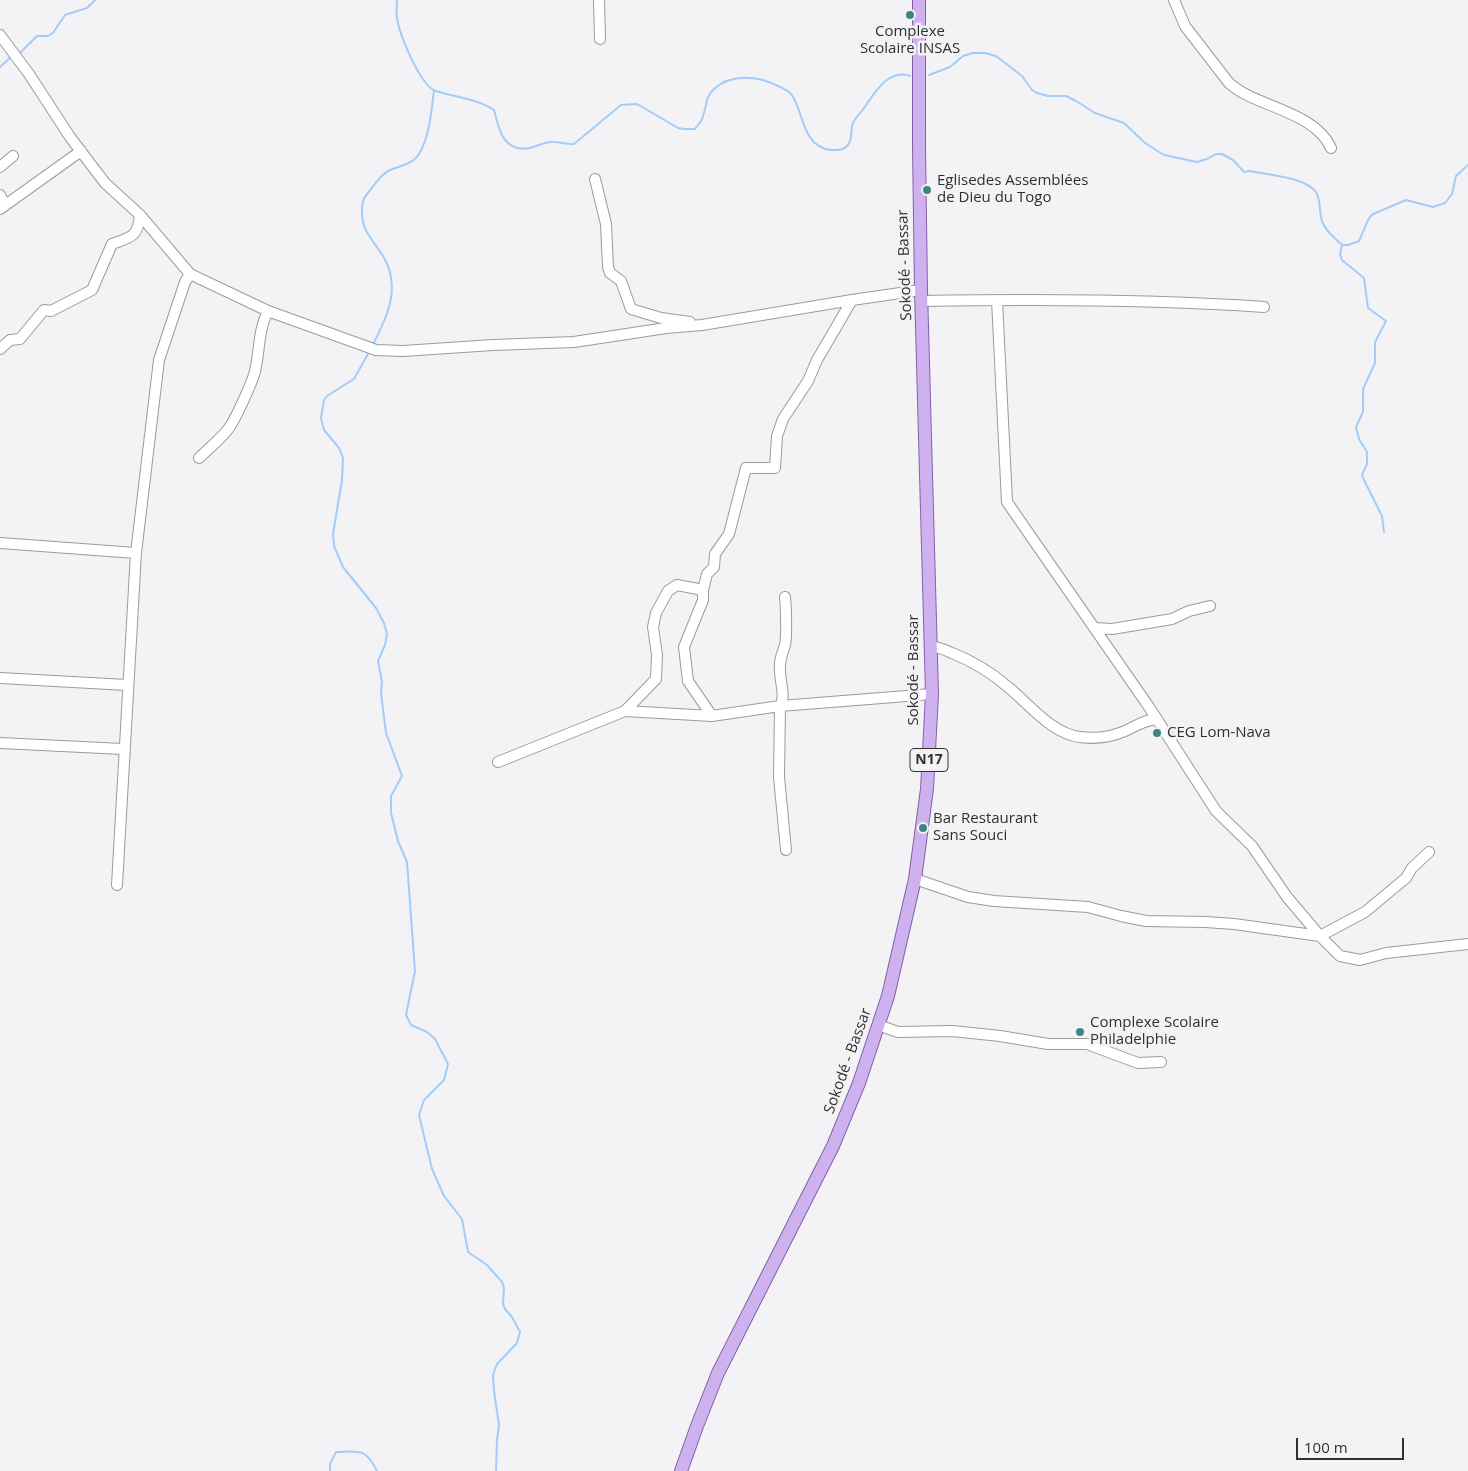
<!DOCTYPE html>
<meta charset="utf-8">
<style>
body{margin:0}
#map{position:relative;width:1468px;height:1471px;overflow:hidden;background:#f3f3f6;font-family:"Open Sans",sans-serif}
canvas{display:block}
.scale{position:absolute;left:1296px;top:1438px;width:108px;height:22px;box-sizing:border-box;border:2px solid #303031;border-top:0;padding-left:6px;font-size:15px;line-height:18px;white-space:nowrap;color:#303031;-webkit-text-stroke:4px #f3f3f6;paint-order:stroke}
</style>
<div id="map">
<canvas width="1468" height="1471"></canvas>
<div class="scale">100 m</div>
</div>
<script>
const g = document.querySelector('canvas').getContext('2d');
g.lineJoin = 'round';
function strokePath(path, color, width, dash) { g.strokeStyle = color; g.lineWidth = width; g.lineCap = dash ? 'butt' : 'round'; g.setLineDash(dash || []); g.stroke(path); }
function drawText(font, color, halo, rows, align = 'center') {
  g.font = font + ' "Open Sans",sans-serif'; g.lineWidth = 5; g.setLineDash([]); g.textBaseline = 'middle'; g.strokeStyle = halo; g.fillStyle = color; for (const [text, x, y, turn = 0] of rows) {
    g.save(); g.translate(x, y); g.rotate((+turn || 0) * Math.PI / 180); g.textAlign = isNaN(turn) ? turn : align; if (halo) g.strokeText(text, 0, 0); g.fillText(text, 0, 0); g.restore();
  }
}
strokePath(new Path2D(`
 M397,0C397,6 396,13 397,19C400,35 420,86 436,91C455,97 478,99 494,110C499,131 504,153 530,148C537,146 543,143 550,142C558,141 566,145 574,144L621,105L637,104L678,128L684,129H695C698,125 702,121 703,116C707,106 705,97 714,89C731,73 759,76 778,86C782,88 788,90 791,94C804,110 801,147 831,150C837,150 843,151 848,145C853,139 850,130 853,123C855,118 861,113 864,108C874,94 888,68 910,76
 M20,53L37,36H48L53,33L65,15L87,8L95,0
 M0,67L11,57
 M929,75L950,67L963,56L973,53H985L996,56L1022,76L1032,90L1037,93L1048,96H1066L1076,101L1095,113L1124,123L1145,143L1164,155L1197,162L1207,159L1216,154H1222L1233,160L1244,172L1249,171C1266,174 1310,178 1317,194C1321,203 1319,213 1322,221C1325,231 1335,238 1342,245H1348L1359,241L1369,218L1373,214L1406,200L1433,207L1445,203L1452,194L1456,176L1468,165
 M1342,245L1340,254L1342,260L1364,278L1368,308L1386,321L1375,342V363L1363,389V412L1356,427L1359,439L1367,452V464L1362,475L1364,480L1382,516L1384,532
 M372,346C387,318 402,287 383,256C371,237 358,228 363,201C364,197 368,193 371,189C376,182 382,174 390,170C400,166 413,164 419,154C430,135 431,112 434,91
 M369,352L354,379L327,396L324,400L321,418L324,430L339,448L343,458L342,480L333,534L334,546L343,567L376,608L384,623L387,634L385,645L378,661L382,682L381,693L386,733L402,776L391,796V813L398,841L407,862L415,971L406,1015L411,1025L427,1032L435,1039L448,1064L444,1080L424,1100L419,1115L432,1169L444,1196L462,1219L468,1252L487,1265L502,1282L504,1288L503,1304L505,1309L512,1317L520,1332L517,1343L497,1364L493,1375L494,1391L499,1425L497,1440L496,1471
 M330,1471V1464L336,1452C360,1451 365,1448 377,1471`), '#a3ccf7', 2);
const minor = new Path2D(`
 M599,0L600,39
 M1174,0L1185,26L1229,83C1255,107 1315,111 1331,148
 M0,35L29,74L70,137L105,183L140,215L190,274L268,311L376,350L403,351L493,345L574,342L666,328L702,325L852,300L921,290
 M0,167L13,156
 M595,179L606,224L608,267L610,273L621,281L631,309L661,318L690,322
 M0,195L5,205
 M0,209L81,151
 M997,300L1007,502L1149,707L1216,811L1252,846L1287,897L1320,936L1365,912L1406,878L1412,868L1429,852
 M923,301C1036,299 1150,299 1264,307
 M0,349L10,340L20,339L44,310L51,311L92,290L112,244C131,237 138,237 140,215
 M199,458C209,448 221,439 229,428C235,420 253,381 255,371C260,351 258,330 268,311
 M0,543L136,553
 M703,590V600L684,647L688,681L712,716
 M785,597C786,607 787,636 785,645C782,655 779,659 780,671C780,683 786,695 780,706L779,777L786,850
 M1094,628L1112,629L1172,619L1189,611L1210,606
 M931,647C938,646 945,650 952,653C972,661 992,673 1008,687C1028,703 1052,734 1080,737C1094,739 1111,737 1125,731C1136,726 1144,720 1157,719
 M0,678L127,685
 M625,711L712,716L780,706L932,694
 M0,743L123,749
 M498,762L625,711L656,679L657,655L653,627L656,613L668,591L677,585L703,590L707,574L714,567L715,554L729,534L746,468H775L777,436L783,419L808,381L817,360L852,300
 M915,879L968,897L994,901L1088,907L1121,916L1146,921L1205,922L1234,924L1320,936L1340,956L1360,960L1386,953L1468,944
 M117,885L136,553L159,360L185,282L190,274
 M878,1025L898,1032L952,1031L1000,1036L1048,1044H1087L1138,1063L1161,1062`);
const major = new Path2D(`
 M681,1471L697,1426L718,1373L833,1146L859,1083L888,996L915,879L927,789L932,694L921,290L919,147V0`);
strokePath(minor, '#9b9b9e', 12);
strokePath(major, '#8362a7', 14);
strokePath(minor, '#fff', 10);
strokePath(major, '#d0b1f0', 12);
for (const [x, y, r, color] of [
 [910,15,5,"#3d8686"],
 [927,190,5,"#3d8686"],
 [1157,733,5,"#3d8686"],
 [923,828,5,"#3d8686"],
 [1080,1032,5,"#3d8686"]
]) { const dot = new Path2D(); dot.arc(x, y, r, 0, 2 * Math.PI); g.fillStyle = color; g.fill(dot); strokePath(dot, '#f3f3f6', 2); }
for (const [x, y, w] of [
 [929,760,38]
]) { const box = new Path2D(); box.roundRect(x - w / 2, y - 11.5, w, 23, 4); g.fillStyle = '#f3f3f6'; g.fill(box); strokePath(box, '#303031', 1); }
drawText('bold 14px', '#303031', null, [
 ["N17",929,760]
]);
drawText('15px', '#303031', '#f3f3f6', [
 ["Complexe",910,32,"center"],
 ["Scolaire INSAS",910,49,"center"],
 ["Eglisedes Assemblées",937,181],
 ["de Dieu du Togo",937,198],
 ["CEG Lom-Nava",1167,733],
 ["Bar Restaurant",933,819],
 ["Sans Souci",933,836],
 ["Complexe Scolaire",1090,1023],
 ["Philadelphie",1090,1040]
], 'left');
drawText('15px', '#303031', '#f3f3f6', [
 ["Sokodé - Bassar",905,265,-92],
 ["Sokodé - Bassar",914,670,-90],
 ["Sokodé - Bassar",848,1061,-70]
]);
</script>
